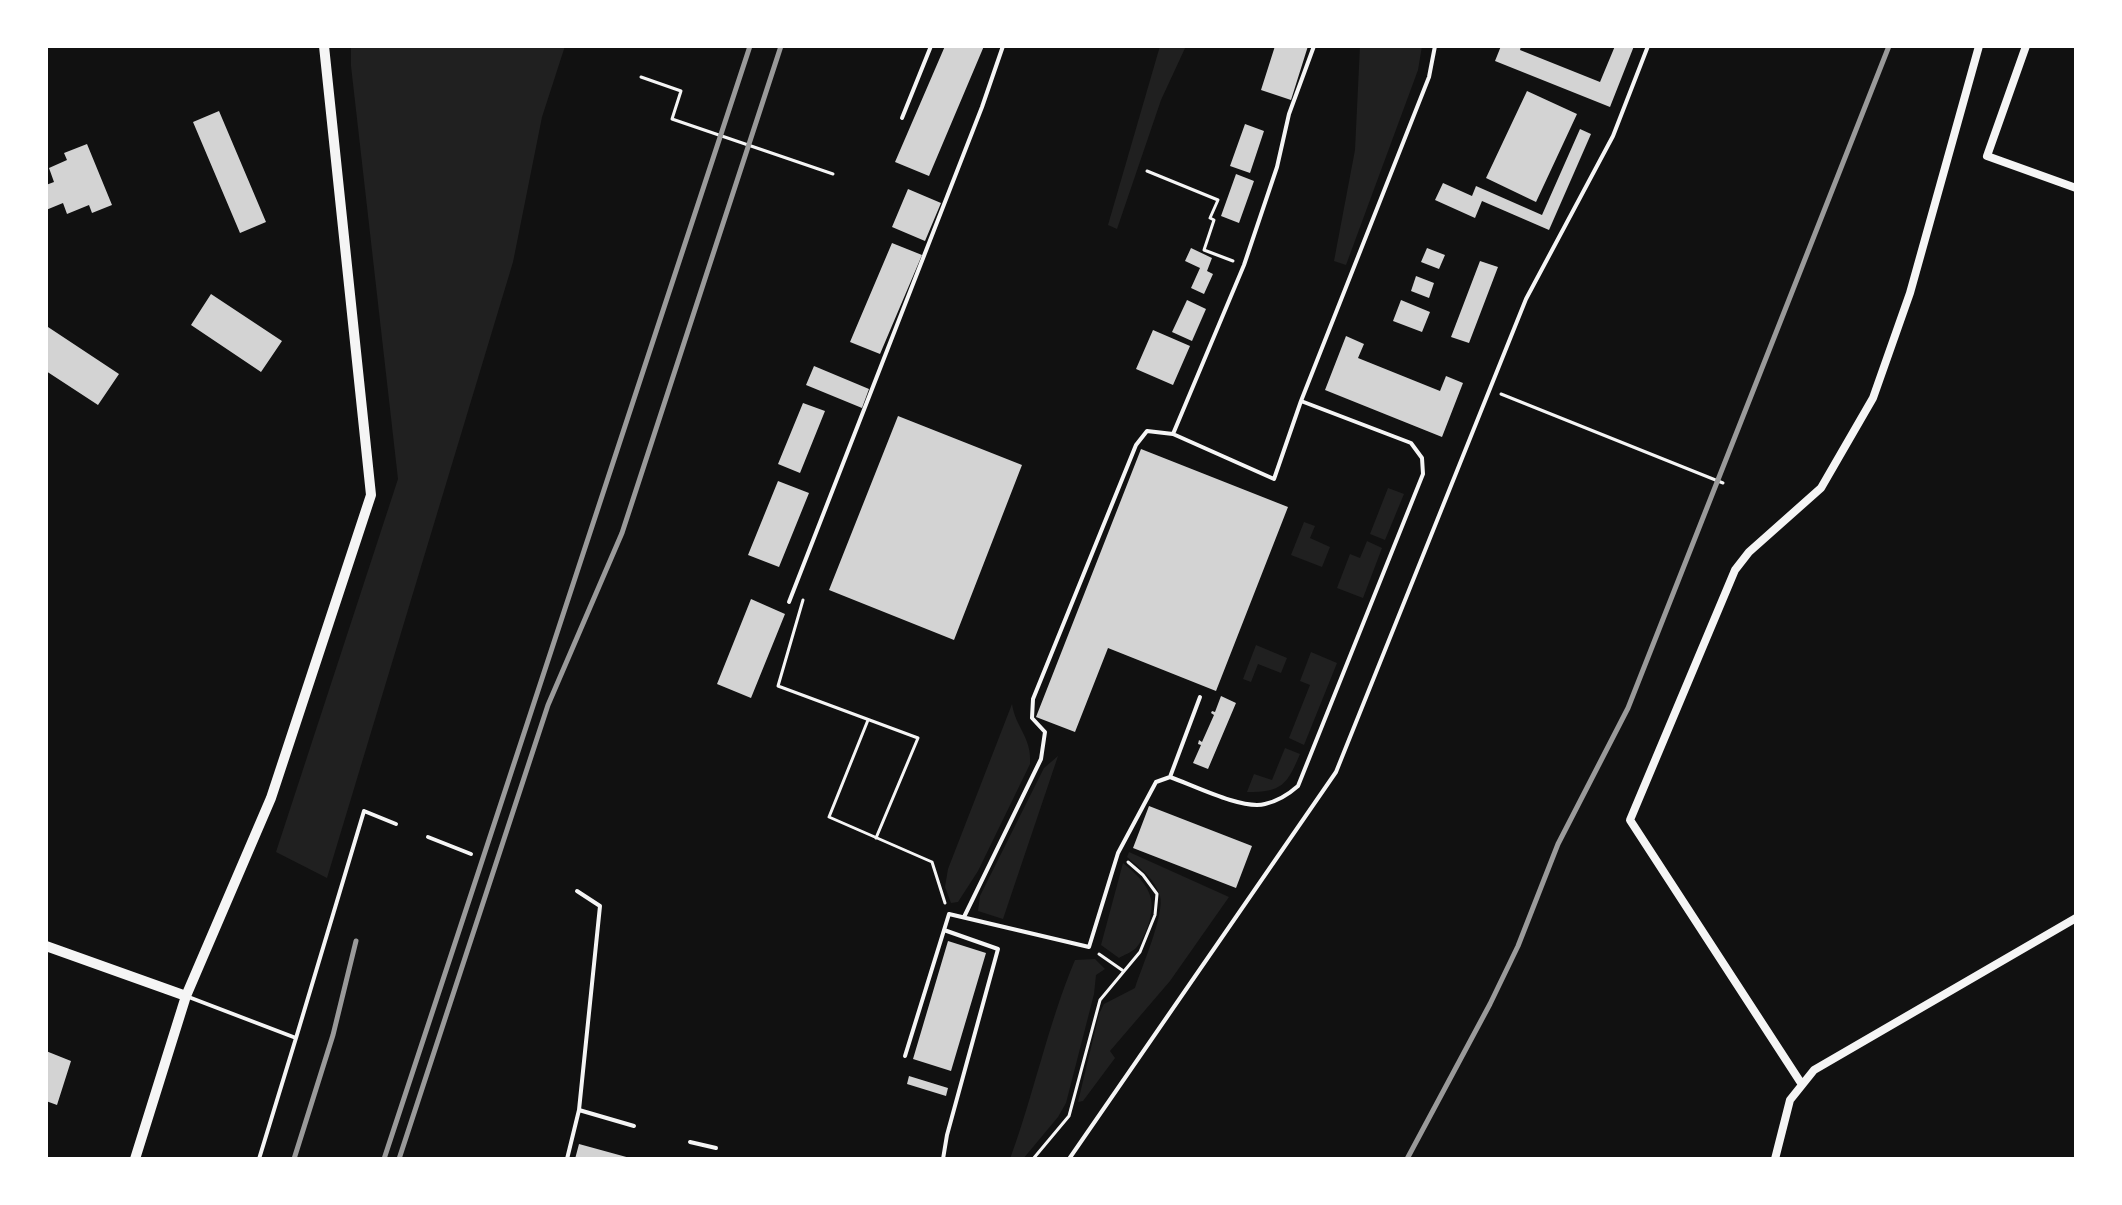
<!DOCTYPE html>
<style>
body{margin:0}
#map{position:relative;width:2122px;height:1205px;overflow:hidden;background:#111;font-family:Lora,serif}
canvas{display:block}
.frame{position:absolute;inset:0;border:48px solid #fff;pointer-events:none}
</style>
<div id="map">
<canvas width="2122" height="1205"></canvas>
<div class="frame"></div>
</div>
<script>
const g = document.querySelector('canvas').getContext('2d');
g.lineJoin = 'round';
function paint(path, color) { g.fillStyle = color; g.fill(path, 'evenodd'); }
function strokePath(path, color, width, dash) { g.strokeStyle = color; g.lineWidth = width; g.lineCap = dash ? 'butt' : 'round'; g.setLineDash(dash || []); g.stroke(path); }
paint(new Path2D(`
 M351,46H565L542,117L513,262L327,878L276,852L398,479L351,66Z
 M1160,46H1186L1161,100L1117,229L1108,225Z
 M1360,46H1422L1418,70L1346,265L1334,261L1355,150Z
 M1388,488L1404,494L1385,540L1370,534Z
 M1304,522L1315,526L1310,538L1330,547L1322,567L1291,555Z
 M1367,541L1382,548L1363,598L1337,588L1350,554L1360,558Z
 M1256,645L1287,658L1281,673L1258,664L1251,682L1243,679Z
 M1311,652L1337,663L1304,745L1289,738L1310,685L1300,681Z
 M1012,704C1016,729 1032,737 1030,764L978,871L958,902L951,903L945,887L948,869Z
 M1285,748L1300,754C1287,785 1282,792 1247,792L1254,774L1272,780Z
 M1058,756L1003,919L978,911L980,896L1044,768Z
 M1129,852L1229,897L1170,981L1110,1051L1115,1058L1083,1101L1078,1102L1099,1014L1104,1004L1135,988C1141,969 1165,914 1160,896C1155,879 1140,868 1127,857Z
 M1123,863C1134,872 1148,884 1151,899C1154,913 1146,937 1136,948C1132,952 1124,955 1119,958L1101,945Z
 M1095,959L1105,969L1096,975L1094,994L1066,1103L1058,1117L1023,1159H1010C1034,1094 1048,1024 1075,960Z`), '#202020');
paint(new Path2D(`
 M945,46H984L929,176L895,162Z
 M1275,46H1308L1291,100L1261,90Z
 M1501,46H1521L1520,50L1600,82L1615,46H1634L1610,107L1495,61Z
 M1527,91L1577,114L1536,202L1486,178Z
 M219,111L266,222L240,233L193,122Z
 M1245,124L1264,131L1250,173L1230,166Z
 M1580,129L1591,134L1549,230L1482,201L1475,218L1435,200L1443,183L1472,196L1476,186L1542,215Z
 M87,144L112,205L92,213L89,205L67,214L63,203L46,210V185L54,182L49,168L67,160L64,153Z
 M1236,174L1254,181L1239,223L1221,216Z
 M908,189L941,203L925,241L892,227Z
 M892,243L922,255L880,354L850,342Z
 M1191,248L1212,258L1207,271L1213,274L1204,294L1191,288L1200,268L1185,261Z
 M1427,248L1445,255L1439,269L1421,262Z
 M1480,261L1498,267L1469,343L1451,337Z
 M1416,276L1434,283L1429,298L1411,291Z
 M211,294L282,341L261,372L191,325Z
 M1187,300L1206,309L1192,341L1172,332Z
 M1401,300L1430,312L1422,332L1393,321Z
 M48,327L119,374L98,405L46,371Z
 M1153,330L1190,346L1173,385L1136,369Z
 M1346,336L1364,344L1358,358L1440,391L1446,376L1463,383L1442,437L1325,390Z
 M814,366L869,389L862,408L806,385Z
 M803,403L825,411L800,473L778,464Z
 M898,416L1022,465L954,640L829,590Z
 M1141,449L1288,507L1216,691L1108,648L1075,732L1036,717Z
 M778,481L809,493L779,567L748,555Z
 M751,599L785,614L751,698L717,684Z
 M1221,696L1236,703L1208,769L1193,763L1201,745L1198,744L1199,740L1202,742L1214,715L1211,713L1212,711L1215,712Z
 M1149,806L1252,846L1236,888L1133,848Z
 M948,941L986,953L951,1071L913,1059Z
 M46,1051L71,1061L57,1105L46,1101Z
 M909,1076L948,1088L946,1096L907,1084Z
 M579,1144L630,1158V1159H575Z`), '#d3d3d3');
strokePath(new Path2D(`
 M641,77L681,91L672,119L833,174
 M1147,171L1218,200L1210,218L1214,220L1204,250L1233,261
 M1501,394L1723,483
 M803,600L778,686L918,738L876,838
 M868,720L829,817L932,862L945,903
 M1099,954L1122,970
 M1033,1159L1069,1116L1100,1000L1140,952L1155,915L1157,894L1143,875L1128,862`), '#f5f5f5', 3);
strokePath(new Path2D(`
 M902,118L931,46
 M1173,434L1244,265L1277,167L1289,114L1314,46
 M789,602L982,107L1003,46
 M1170,777L1200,697
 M428,837L471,854
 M577,891L600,906L579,1110L634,1126
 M964,917L1041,759L1045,732L1032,718L1033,699L1136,445L1147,431L1173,434L1274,479L1301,401
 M186,996L296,1038L364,811L396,824
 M905,1056L949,914L1089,947L1118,853L1156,782L1170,777C1193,785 1242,810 1265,804C1278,801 1289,794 1298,786L1423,474L1422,458L1411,443L1301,401L1429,77L1435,46
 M690,1142L716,1148
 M259,1159L296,1038
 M567,1159L579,1110
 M943,1159L947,1135L998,949L944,930
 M1069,1159L1336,772L1526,299L1613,136L1648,46`), '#f5f5f5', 4);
strokePath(new Path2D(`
 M2026,46L1987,156L2076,188
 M1801,1083L1630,820L1735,570L1749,552L1821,488L1873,398L1910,293L1979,46
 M1775,1159L1790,1100L1814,1070L2076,918`), '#f5f5f5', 8);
strokePath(new Path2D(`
 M46,946L186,996
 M135,1159L186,996L271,798L371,495L324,46`), '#f5f5f5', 10);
strokePath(new Path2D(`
 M294,1159L333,1035L356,941
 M384,1159L750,46
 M399,1159L548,705L622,533L781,46
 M1407,1159L1490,1004L1518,946L1558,844L1628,708L1889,46`), '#9a9a9a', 5);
</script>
